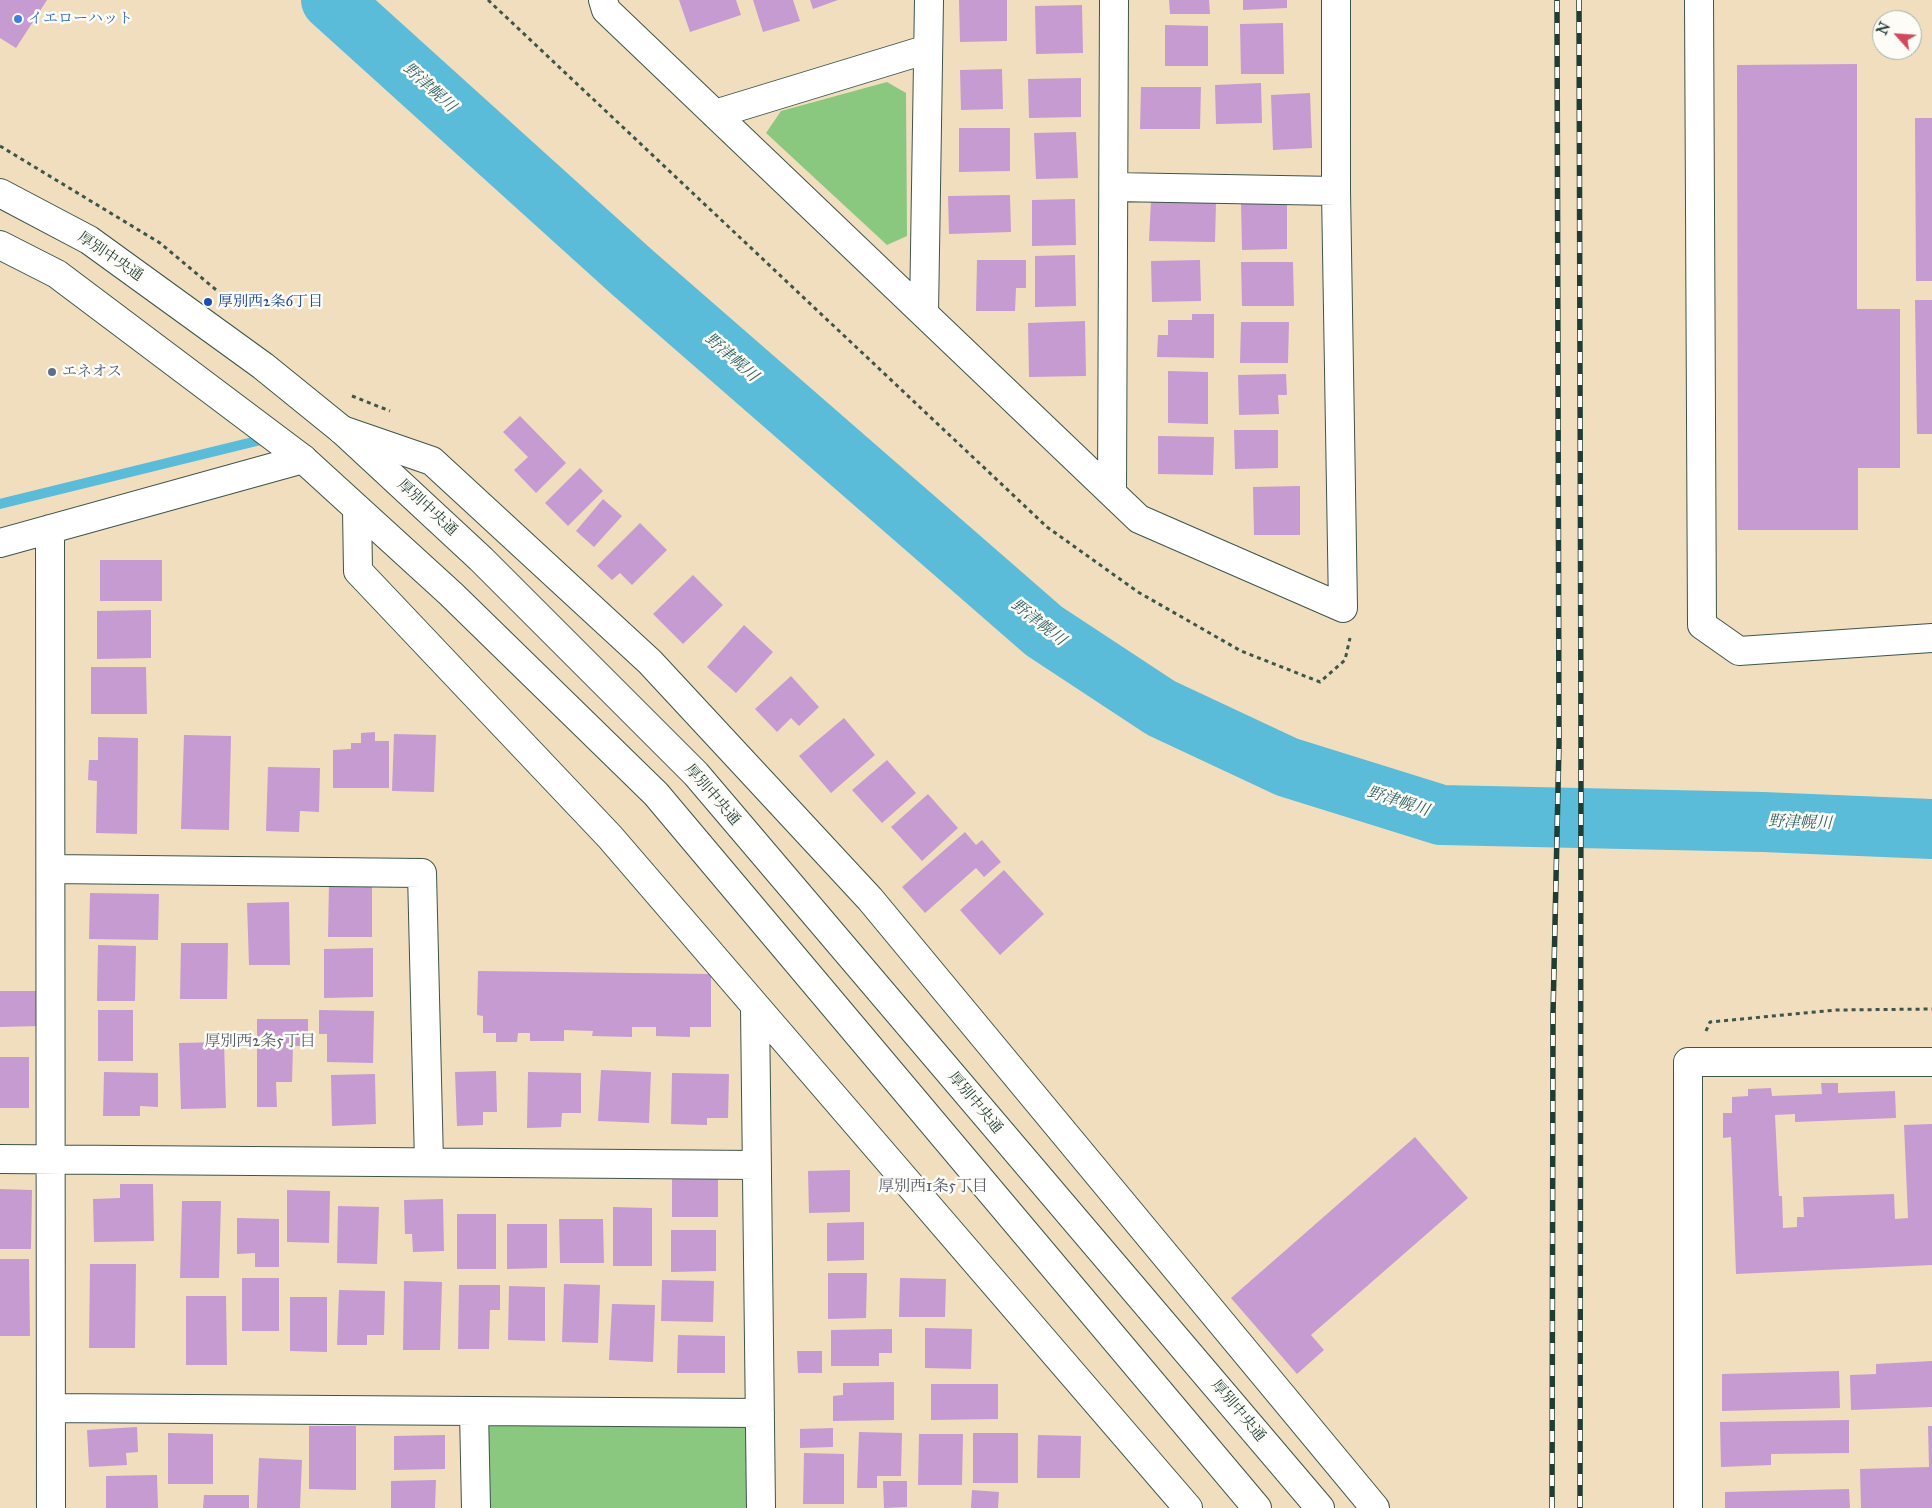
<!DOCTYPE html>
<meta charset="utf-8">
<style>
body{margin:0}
#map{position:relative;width:1932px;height:1508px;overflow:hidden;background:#f1debf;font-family:"IM FELL Great Primer",serif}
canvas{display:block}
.north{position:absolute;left:1872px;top:10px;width:50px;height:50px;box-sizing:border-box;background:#fdfcf7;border:1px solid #a4b0a9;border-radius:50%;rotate:296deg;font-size:14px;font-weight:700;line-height:20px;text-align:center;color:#1f3d34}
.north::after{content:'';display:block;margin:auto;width:18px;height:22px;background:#d1495b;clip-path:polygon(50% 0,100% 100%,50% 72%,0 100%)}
</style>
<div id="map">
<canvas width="1932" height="1508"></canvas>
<div class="north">N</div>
</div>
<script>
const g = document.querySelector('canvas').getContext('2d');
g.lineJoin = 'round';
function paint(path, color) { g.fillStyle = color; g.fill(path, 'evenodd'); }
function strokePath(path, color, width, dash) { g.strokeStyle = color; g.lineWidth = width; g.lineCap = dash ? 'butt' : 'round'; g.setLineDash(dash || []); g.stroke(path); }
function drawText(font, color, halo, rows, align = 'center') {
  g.font = font + ' "IM FELL Great Primer","Noto Serif JP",serif'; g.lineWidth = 5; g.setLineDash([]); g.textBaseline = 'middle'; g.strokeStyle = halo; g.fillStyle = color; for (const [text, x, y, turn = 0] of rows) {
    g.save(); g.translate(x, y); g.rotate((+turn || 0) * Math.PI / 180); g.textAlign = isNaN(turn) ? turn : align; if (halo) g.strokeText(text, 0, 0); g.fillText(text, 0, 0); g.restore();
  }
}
paint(new Path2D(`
 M887,82L906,93L907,236L887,245L766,133L781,111Z
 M488,1425L746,1426L747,1508H490Z`), '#8ac87f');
strokePath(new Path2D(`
 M0,504L269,438`), '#5abcd8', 10);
strokePath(new Path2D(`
 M331,0L633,273L1044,631L1161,708L1287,767L1441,815L1763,822L1932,829`), '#5abcd8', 60);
paint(new Path2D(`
 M0,0H47L16,48L0,38Z
 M679,0H736L741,15L690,32Z
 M753,0H793L800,21L763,32Z
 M810,0H838L813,9Z
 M959,0H1007V41L960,42Z
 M1169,0H1209L1210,14H1170Z
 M1243,0H1287V8L1243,10Z
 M1082,5L1083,53L1036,54L1035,6Z
 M1283,23L1284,74H1241L1240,24Z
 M1165,25L1208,26V66H1165Z
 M1857,64V309H1900V468H1858V530H1738L1737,65Z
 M1002,69L1003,109L961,110L960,70Z
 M1081,78V117L1029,118L1028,79Z
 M1261,83L1262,123L1216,124L1215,85Z
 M1141,87H1201L1200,129H1140Z
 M1310,93L1312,148L1273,150L1271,95Z
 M1915,118H1932V281H1916Z
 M959,128H1010V171L959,172Z
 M1076,132L1078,178L1036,179L1034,133Z
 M1010,195L1011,232L949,234L948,196Z
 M1075,199L1076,245L1032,246V200Z
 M1151,201L1216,202L1215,242L1149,241Z
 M1287,202V249L1242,250L1241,203Z
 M1075,255L1076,306L1035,307V256Z
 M977,260H1026V288H1016L1015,311H976Z
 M1200,260L1201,301L1152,302L1151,261Z
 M1241,262H1293L1294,306H1242Z
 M1915,300H1932V434H1917Z
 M1192,314H1214V358L1157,357L1158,335H1168V320H1192Z
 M1085,321L1086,376L1029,377L1028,323Z
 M1241,322H1289L1288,363H1240Z
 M1168,371L1208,372V424L1168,423Z
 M1286,374L1287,395H1278L1279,414L1239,415L1238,375Z
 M520,416L566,463L536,493L514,470L528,457L503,432Z
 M1234,430H1278V468L1235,469Z
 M1158,436L1214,437L1213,475L1158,474Z
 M580,468L603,491L568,526L545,503Z
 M1300,486V535H1254L1253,487Z
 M603,499L622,516L594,547L576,531Z
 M640,523L667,550L632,585L620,573L612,580L597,566Z
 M100,560H162V601H100Z
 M693,575L723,605L683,644L653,614Z
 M151,610V658L97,659V611Z
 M744,625L773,652L736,693L707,667Z
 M91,667H146L147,714H91Z
 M791,676L819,707L799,726L791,718L777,732L755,709Z
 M844,718L875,755L831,793L799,756Z
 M375,732V741H389V788H333V750L351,749V743H361V733Z
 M394,734L436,735L434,792L392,791Z
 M184,735L231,736L229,830L181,829Z
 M98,737L138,738L137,834L96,833L97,781L88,780L89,760H98Z
 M887,760L916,793L882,823L852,790Z
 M268,767L320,768L319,812L300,811L299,832L266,831Z
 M928,794L958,828L922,861L891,827Z
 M965,832L976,845L982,840L1001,862L984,877L976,868L925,913L902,887Z
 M1004,870L1044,914L1000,955L960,910Z
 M329,883L372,884V937H328Z
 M90,893L159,894L158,940L89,939Z
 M289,902L290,965H249L247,903Z
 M181,943H228L227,999H180Z
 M98,945L136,946L135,1001H97Z
 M373,948V997L324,998V949Z
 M478,971L711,974V1027H690V1037L656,1036V1027H632V1037L592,1036L593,1031L564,1030V1041H530V1033H518L517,1042H496V1033H483V1016L477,1015Z
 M0,991H39L40,1026L0,1027Z
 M98,1010H133V1061H98Z
 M319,1010L374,1011L373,1063L327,1062V1034H319Z
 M257,1019H308V1046H293L292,1082H276L277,1107H257Z
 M224,1042L226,1108L181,1109L179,1043Z
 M0,1057H29V1108H0Z
 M601,1070L651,1072L649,1123L598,1121Z
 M496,1071L497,1112H483V1125L457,1126L455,1072Z
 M104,1072L158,1073V1107L140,1106V1116H103Z
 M528,1072L581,1073V1113H562L561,1127L527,1128Z
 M672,1073L729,1074L728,1118H707V1125L671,1124Z
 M375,1074L376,1124L332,1126L331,1075Z
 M1821,1083H1838V1093L1895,1091L1896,1118L1795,1122V1114L1775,1115L1779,1196H1782L1783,1228L1797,1227V1217H1804L1803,1197L1894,1194L1895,1219L1908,1218L1904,1125L1932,1124V1265L1736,1274L1731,1137L1723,1138V1113H1732V1097L1748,1096V1089L1771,1088L1772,1096L1822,1094Z
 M1415,1137L1468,1198L1311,1335L1324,1350L1297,1374L1231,1298Z
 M850,1170V1212L809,1213L808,1171Z
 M672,1179H718V1217H672Z
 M120,1184H153L154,1241L94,1242L93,1199L120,1198Z
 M0,1189L32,1190L31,1249H0Z
 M287,1190L330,1191L329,1243L287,1242Z
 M443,1199L444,1251L413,1252L412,1234H405L404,1200Z
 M182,1201H221L219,1278H180Z
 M338,1206L379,1207L377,1264L337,1263Z
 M613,1207L652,1208V1266H613Z
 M457,1214H496V1269H457Z
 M237,1218L279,1219V1267H255V1253L237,1254Z
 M559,1219H603L604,1263H560Z
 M864,1222V1260L827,1261V1223Z
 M507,1224H547V1268L507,1269Z
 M671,1230H716V1271L671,1272Z
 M0,1259H29L30,1336H0Z
 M90,1264H136L135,1348H89Z
 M828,1273H867L866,1318L828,1319Z
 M242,1278H279V1331H242Z
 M900,1278L946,1279L945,1317H899Z
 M662,1280L714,1281L713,1322L661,1321Z
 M404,1281L442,1282L440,1350H403Z
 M564,1284L600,1285L598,1343L562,1342Z
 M459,1285H500V1310H490L489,1349H458Z
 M509,1286L545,1287V1341L508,1340Z
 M339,1290L385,1291L384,1335H367V1345H337Z
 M186,1296H226L227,1365H186Z
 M290,1297H327V1352L290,1351Z
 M612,1304L655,1305L653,1362L609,1360Z
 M925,1328L972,1329L971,1369L925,1368Z
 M892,1329V1353H879V1366H831V1330Z
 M678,1335L725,1336V1373H677Z
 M797,1351H822V1373H798Z
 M1932,1361V1407L1851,1410L1850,1375L1876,1374V1364Z
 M1839,1371L1840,1408L1722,1411V1374Z
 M894,1382V1420L833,1421V1396L843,1395V1383Z
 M931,1384H998V1419L931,1420Z
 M1849,1420V1453L1771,1454V1465L1721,1467L1720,1422Z
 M309,1426H356V1490L309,1489Z
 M1928,1426H1932V1508H1861L1860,1469L1929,1467Z
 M137,1427L138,1452L126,1453L127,1465L89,1467L87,1430Z
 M833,1428V1447L800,1448V1429Z
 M859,1432L902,1433L901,1476H877V1488H857Z
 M168,1433L213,1434V1484H168Z
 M973,1433H1018V1483H973Z
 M919,1434H963L962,1485H918Z
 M445,1435V1469L394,1470V1436Z
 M1038,1435L1081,1436L1080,1478H1037Z
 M804,1453L844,1454V1504H803Z
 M259,1458L302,1460L300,1508H257Z
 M157,1475L158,1508H106V1476Z
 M436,1480L435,1508H391V1481Z
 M883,1481H907V1507L884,1508Z
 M1849,1489L1850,1508H1725V1492Z
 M972,1490L999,1492L998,1508H971Z
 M204,1495H249V1508H203Z`), '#c69bd1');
const street = new Path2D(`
 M603,0L606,10L1139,519L1343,608L1336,191V0
 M1699,0L1702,625L1739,651L1932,638
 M715,114L928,49
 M1114,187L1336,191
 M924,313L929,0
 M342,430L432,461L650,662L870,899L1375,1508
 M1112,493L1114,0
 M357,509L358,571L610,837L1188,1508
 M50,529L51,1508
 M0,543L303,459
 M51,869L422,873L429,1162
 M755,1008L761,1508
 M0,1159L757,1165
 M51,1408L760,1413
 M474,1411L476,1508
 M1688,1508V1062H1932`);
const secondary = new Path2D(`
 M0,193L89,240L263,366L342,430L481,559L696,774L1320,1508
 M0,245L57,274L303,459L451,594L656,794L1257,1508`);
strokePath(street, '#3e5549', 30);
strokePath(secondary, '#3e5549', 30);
strokePath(new Path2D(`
 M488,0L1047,527L1138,592L1241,651L1320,682L1345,660L1350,638
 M0,146L160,243L227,299
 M352,396L390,411
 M1706,1031L1710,1022L1836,1010L1932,1009`), '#3e5549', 3, [4, 4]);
strokePath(street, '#fff', 28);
strokePath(secondary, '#fff', 28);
const rail = new Path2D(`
 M1579,0L1581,745L1580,1508
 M1552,1508L1553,1014L1559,744L1557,0`);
strokePath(rail, '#1f3d34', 5.5);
strokePath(rail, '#fdfcf7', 4, [11]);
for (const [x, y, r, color] of [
 [18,19,5,"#3f7fe0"],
 [208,302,5,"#1a4fb4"],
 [52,372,5,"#5c6f8a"]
]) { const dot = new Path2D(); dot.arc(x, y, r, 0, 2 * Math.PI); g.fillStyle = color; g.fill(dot); strokePath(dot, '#fdfcf7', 2); }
drawText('15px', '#366cbe', '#fdfcf7', [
 ["イエローハット",28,19]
], 'left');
drawText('15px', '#1f3d34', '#fdfcf7', [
 ["厚別中央通",110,257,34],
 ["厚別中央通",427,508,43],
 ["厚別中央通",712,795,49],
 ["厚別中央通",975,1103,50],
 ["厚別中央通",1238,1411,50]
]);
drawText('15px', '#164399', '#fdfcf7', [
 ["厚別西2条6丁目",218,302]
], 'left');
drawText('15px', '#4e5e75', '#fdfcf7', [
 ["エネオス",62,372]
], 'left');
drawText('italic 16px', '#316365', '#fdfcf7', [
 ["野津幌川",429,88,42],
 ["野津幌川",731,358,41],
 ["野津幌川",1038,623,38],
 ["野津幌川",1398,802,18],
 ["野津幌川",1800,823,2]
]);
drawText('16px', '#595e6b', '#fdfcf7', [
 ["厚別西2条5丁目",260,1042],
 ["厚別西1条5丁目",933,1187]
]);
</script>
